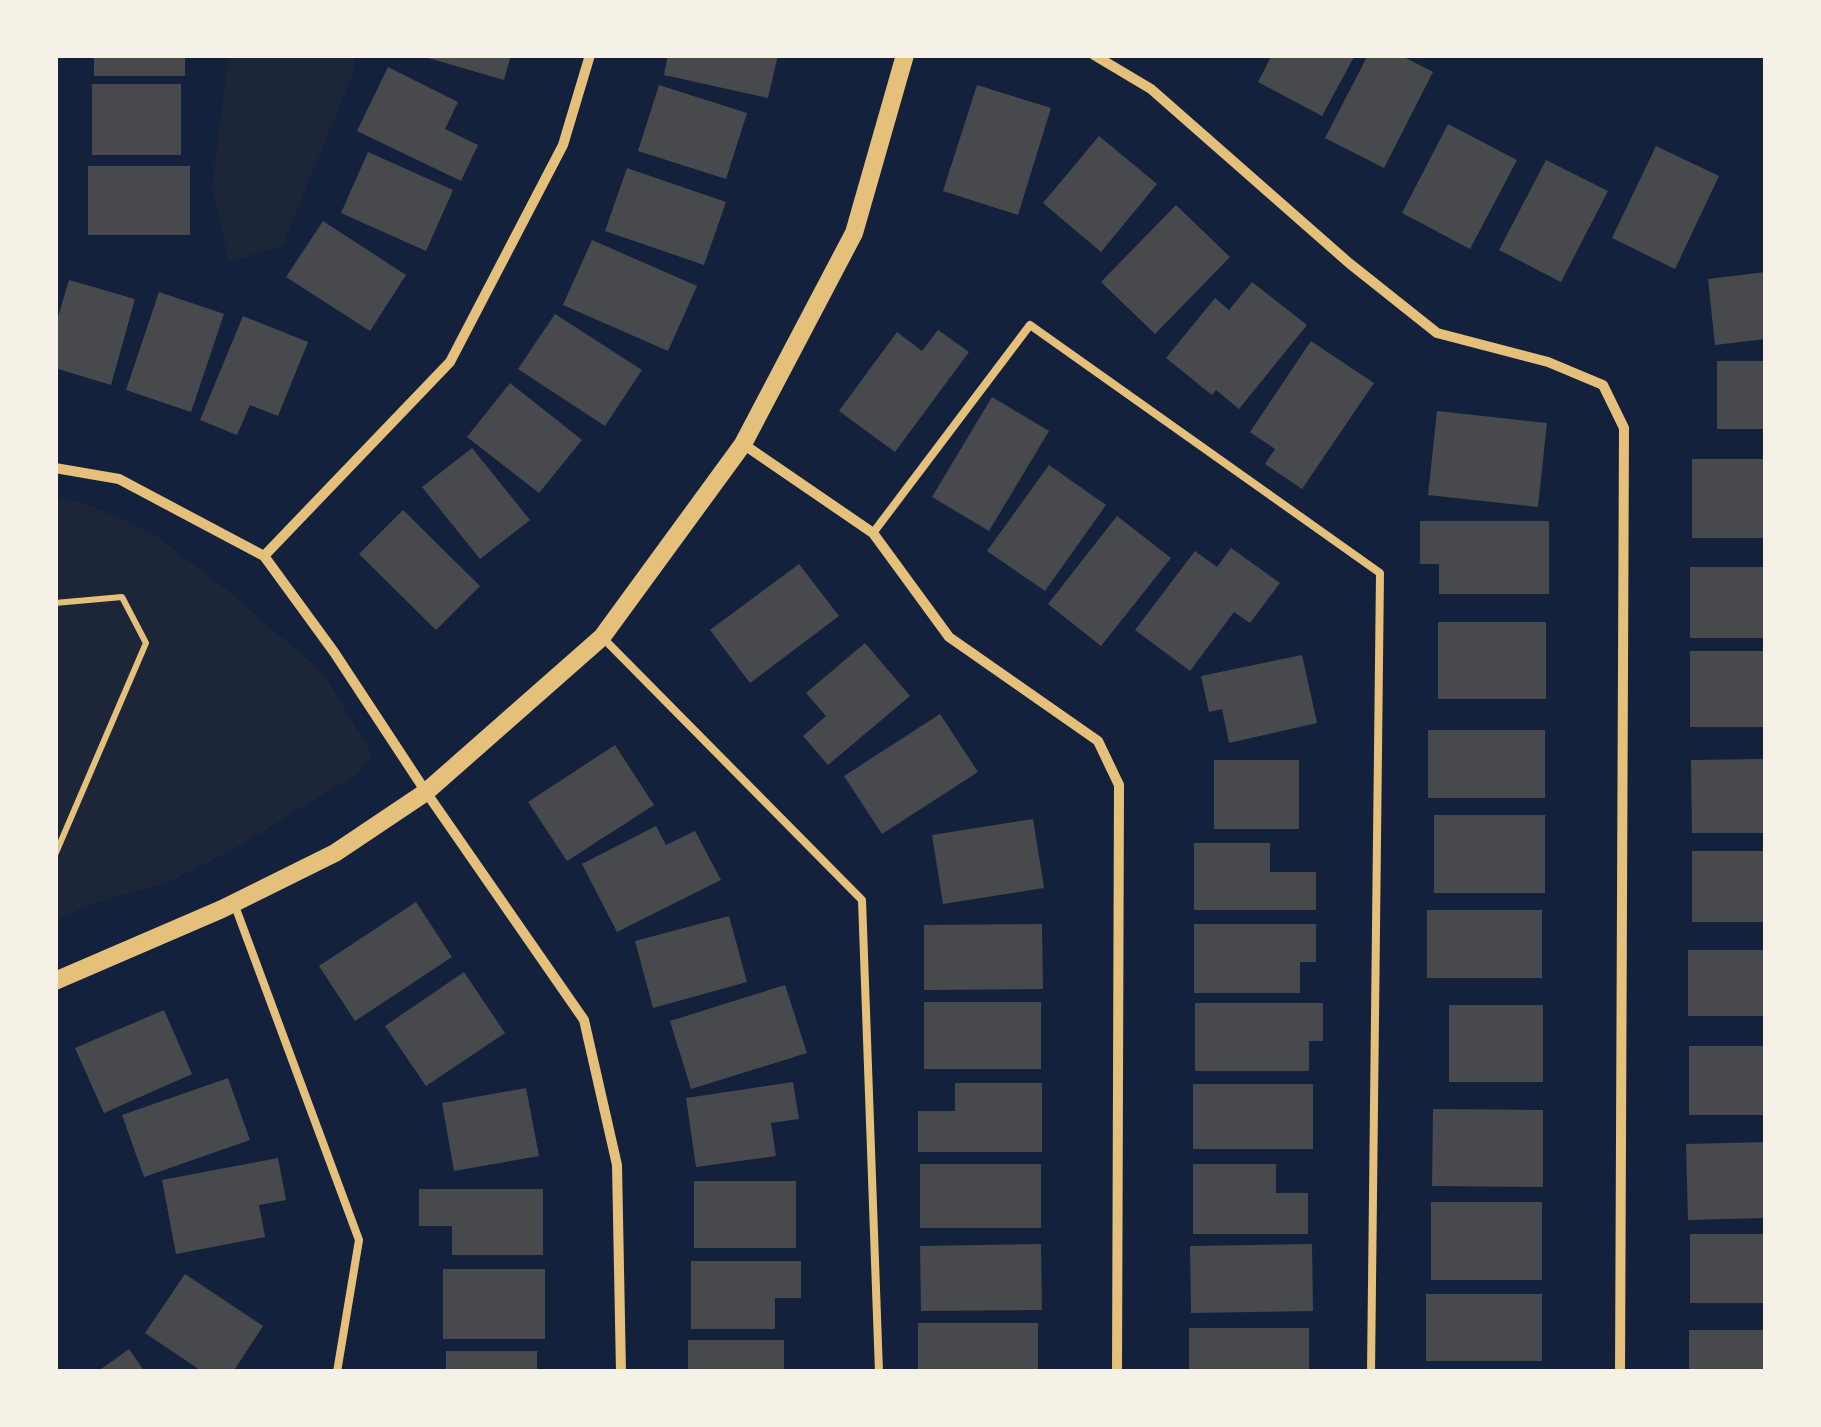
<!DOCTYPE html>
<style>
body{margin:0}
#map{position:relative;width:1821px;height:1427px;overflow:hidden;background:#14213d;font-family:Spectral,serif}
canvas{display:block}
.frame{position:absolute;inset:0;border:58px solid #f6f1e7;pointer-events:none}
</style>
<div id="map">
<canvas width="1821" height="1427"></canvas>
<div class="frame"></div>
</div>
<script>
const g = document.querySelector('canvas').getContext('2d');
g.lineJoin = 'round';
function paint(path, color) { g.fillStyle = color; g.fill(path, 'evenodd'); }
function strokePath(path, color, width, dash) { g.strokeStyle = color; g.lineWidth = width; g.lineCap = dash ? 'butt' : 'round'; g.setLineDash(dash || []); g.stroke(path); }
paint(new Path2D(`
 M229,55H356L351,78L282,246L229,262L212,186Z
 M55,498L85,503L152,533L227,590L324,674L372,755L360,772L235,848L168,882L88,905L55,921Z`), '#1d2539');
paint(new Path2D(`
 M94,55H185V76H94Z
 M418,55H511L504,80Z
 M668,55H778L768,98L664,75Z
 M1272,55H1355L1322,116L1258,82Z
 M1368,55H1400L1433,72L1384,168L1325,138Z
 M388,67L458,102L445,129L478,145L461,181L357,131Z
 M92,84H181V155H92Z
 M659,85L747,113L726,179L638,151Z
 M977,85L1051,108L1018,215L943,191Z
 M1448,124L1517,160L1470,249L1402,213Z
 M1099,136L1157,184L1101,252L1043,203Z
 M1656,146L1719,176L1675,269L1612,238Z
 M368,152L453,190L426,251L341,213Z
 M1546,160L1608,191L1561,282L1499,250Z
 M88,166H190V235H88Z
 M627,168L726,202L704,265L605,231Z
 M1176,205L1230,257L1155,334L1101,282Z
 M323,221L406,275L370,331L286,277Z
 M592,240L697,286L668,351L563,305Z
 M1766,272V339L1715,345L1708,279Z
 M69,280L135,299L111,385L55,368V327Z
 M1252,282L1307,325L1239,409L1216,390L1212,395L1166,358L1215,298L1229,310Z
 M159,292L224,314L191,412L126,390Z
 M555,314L642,370L605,426L518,369Z
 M243,316L308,342L278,416L250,405L237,435L200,420Z
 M938,330L969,352L895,452L839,411L897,332L922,351Z
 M1311,341L1374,383L1302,489L1265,464L1275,449L1250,432Z
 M1717,361H1766V429H1717Z
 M510,383L582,440L539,493L467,437Z
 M992,397L1049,431L989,531L932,497Z
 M1437,411L1547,423L1538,507L1428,495Z
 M472,448L530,520L480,559L422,487Z
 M1692,459H1766V538H1692Z
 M1049,465L1106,505L1045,591L987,551Z
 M403,510L480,586L436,630L359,554Z
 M1117,516L1171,558L1101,646L1048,604Z
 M1420,521H1549V594H1439V564H1420Z
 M1231,548L1280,583L1250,623L1234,612L1190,671L1135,630L1195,551L1217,567Z
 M799,564L839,616L750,683L710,630Z
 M1690,567H1766V638H1690Z
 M1438,622H1546V699H1438Z
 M865,643L910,696L828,765L803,736L826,716L806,693Z
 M1690,651H1766V727H1690Z
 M1302,655L1317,723L1229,743L1222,709L1209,712L1201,676Z
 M940,714L978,772L882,834L844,776Z
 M1428,730H1545V798H1428Z
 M615,745L654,805L567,861L528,802Z
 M1766,759V833H1692L1691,760Z
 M1214,760H1299V829H1214Z
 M1434,815H1545V893H1434Z
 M1033,819L1044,888L943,904L932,835Z
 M656,826L666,845L695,831L721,880L617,932L582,864Z
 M1194,843H1270V872H1316V910H1194Z
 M1692,851H1766V922H1692Z
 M416,902L452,957L355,1021L319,966Z
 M1427,910H1542V978H1427Z
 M729,916L747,982L653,1008L635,941Z
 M1042,924L1043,989L924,990V925Z
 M1194,924H1316V962H1300V993H1194Z
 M1688,950H1766V1016H1688Z
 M464,972L505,1033L426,1086L385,1026Z
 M785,985L807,1053L691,1089L670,1021Z
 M924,1002H1041V1069H924Z
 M1195,1003H1323V1041H1309V1071H1195Z
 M1449,1005H1543V1082H1449Z
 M164,1010L192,1074L104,1113L75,1048Z
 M1689,1046H1766V1115H1689Z
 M228,1078L250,1140L144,1177L122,1115Z
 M793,1082L799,1119L771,1123L776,1156L696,1167L686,1098Z
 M955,1083H1042V1152H918V1111H955Z
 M1193,1084H1313V1149H1193Z
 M526,1088L539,1156L454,1171L442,1103Z
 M1433,1109L1543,1110V1187L1432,1186Z
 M1766,1142V1218L1688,1220L1686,1144Z
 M278,1158L286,1200L259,1205L265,1237L176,1254L162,1180Z
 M920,1164H1041V1228H920Z
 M1193,1164H1276V1193H1308V1234H1193Z
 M694,1181H796V1248H694Z
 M419,1189H543V1255H452V1226H419Z
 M1431,1202H1542V1280H1431Z
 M1690,1234H1766V1303H1690Z
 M1041,1244L1042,1310L921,1311L920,1246Z
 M1312,1244L1313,1311L1191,1313L1190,1246Z
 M691,1261H801V1298H775V1329H691Z
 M443,1269H545V1339H443Z
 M185,1274L263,1326L233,1372H203L145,1333Z
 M1426,1294H1542V1361H1426Z
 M918,1323H1038V1372H918Z
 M1189,1328H1309V1372H1189Z
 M1689,1330H1766V1372H1689Z
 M688,1340H784V1372H688Z
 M129,1349L145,1372H97Z
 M446,1351H537V1372H446Z`), '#48494c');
strokePath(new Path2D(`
 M55,603L122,597L146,643L55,855`), '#e5c07b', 6);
strokePath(new Path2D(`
 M873,533L1030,325L1380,573L1371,1372
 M602,637L862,900L879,1372
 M235,906L359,1240L337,1372`), '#e5c07b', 8);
strokePath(new Path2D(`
 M1094,55L1151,89L1349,263L1437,333L1548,362L1603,385L1624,428L1620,1372
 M743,444L873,533L949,637L1098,741L1119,785L1117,1372
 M55,468L119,479L264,556L334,652L426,792L584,1020L617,1165L621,1372
 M264,556L450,362L563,145L590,55`), '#e5c07b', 10);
strokePath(new Path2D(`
 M55,981L222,909L335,853L426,792L602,637L743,444L854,233L905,55`), '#e5c07b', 18);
</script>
